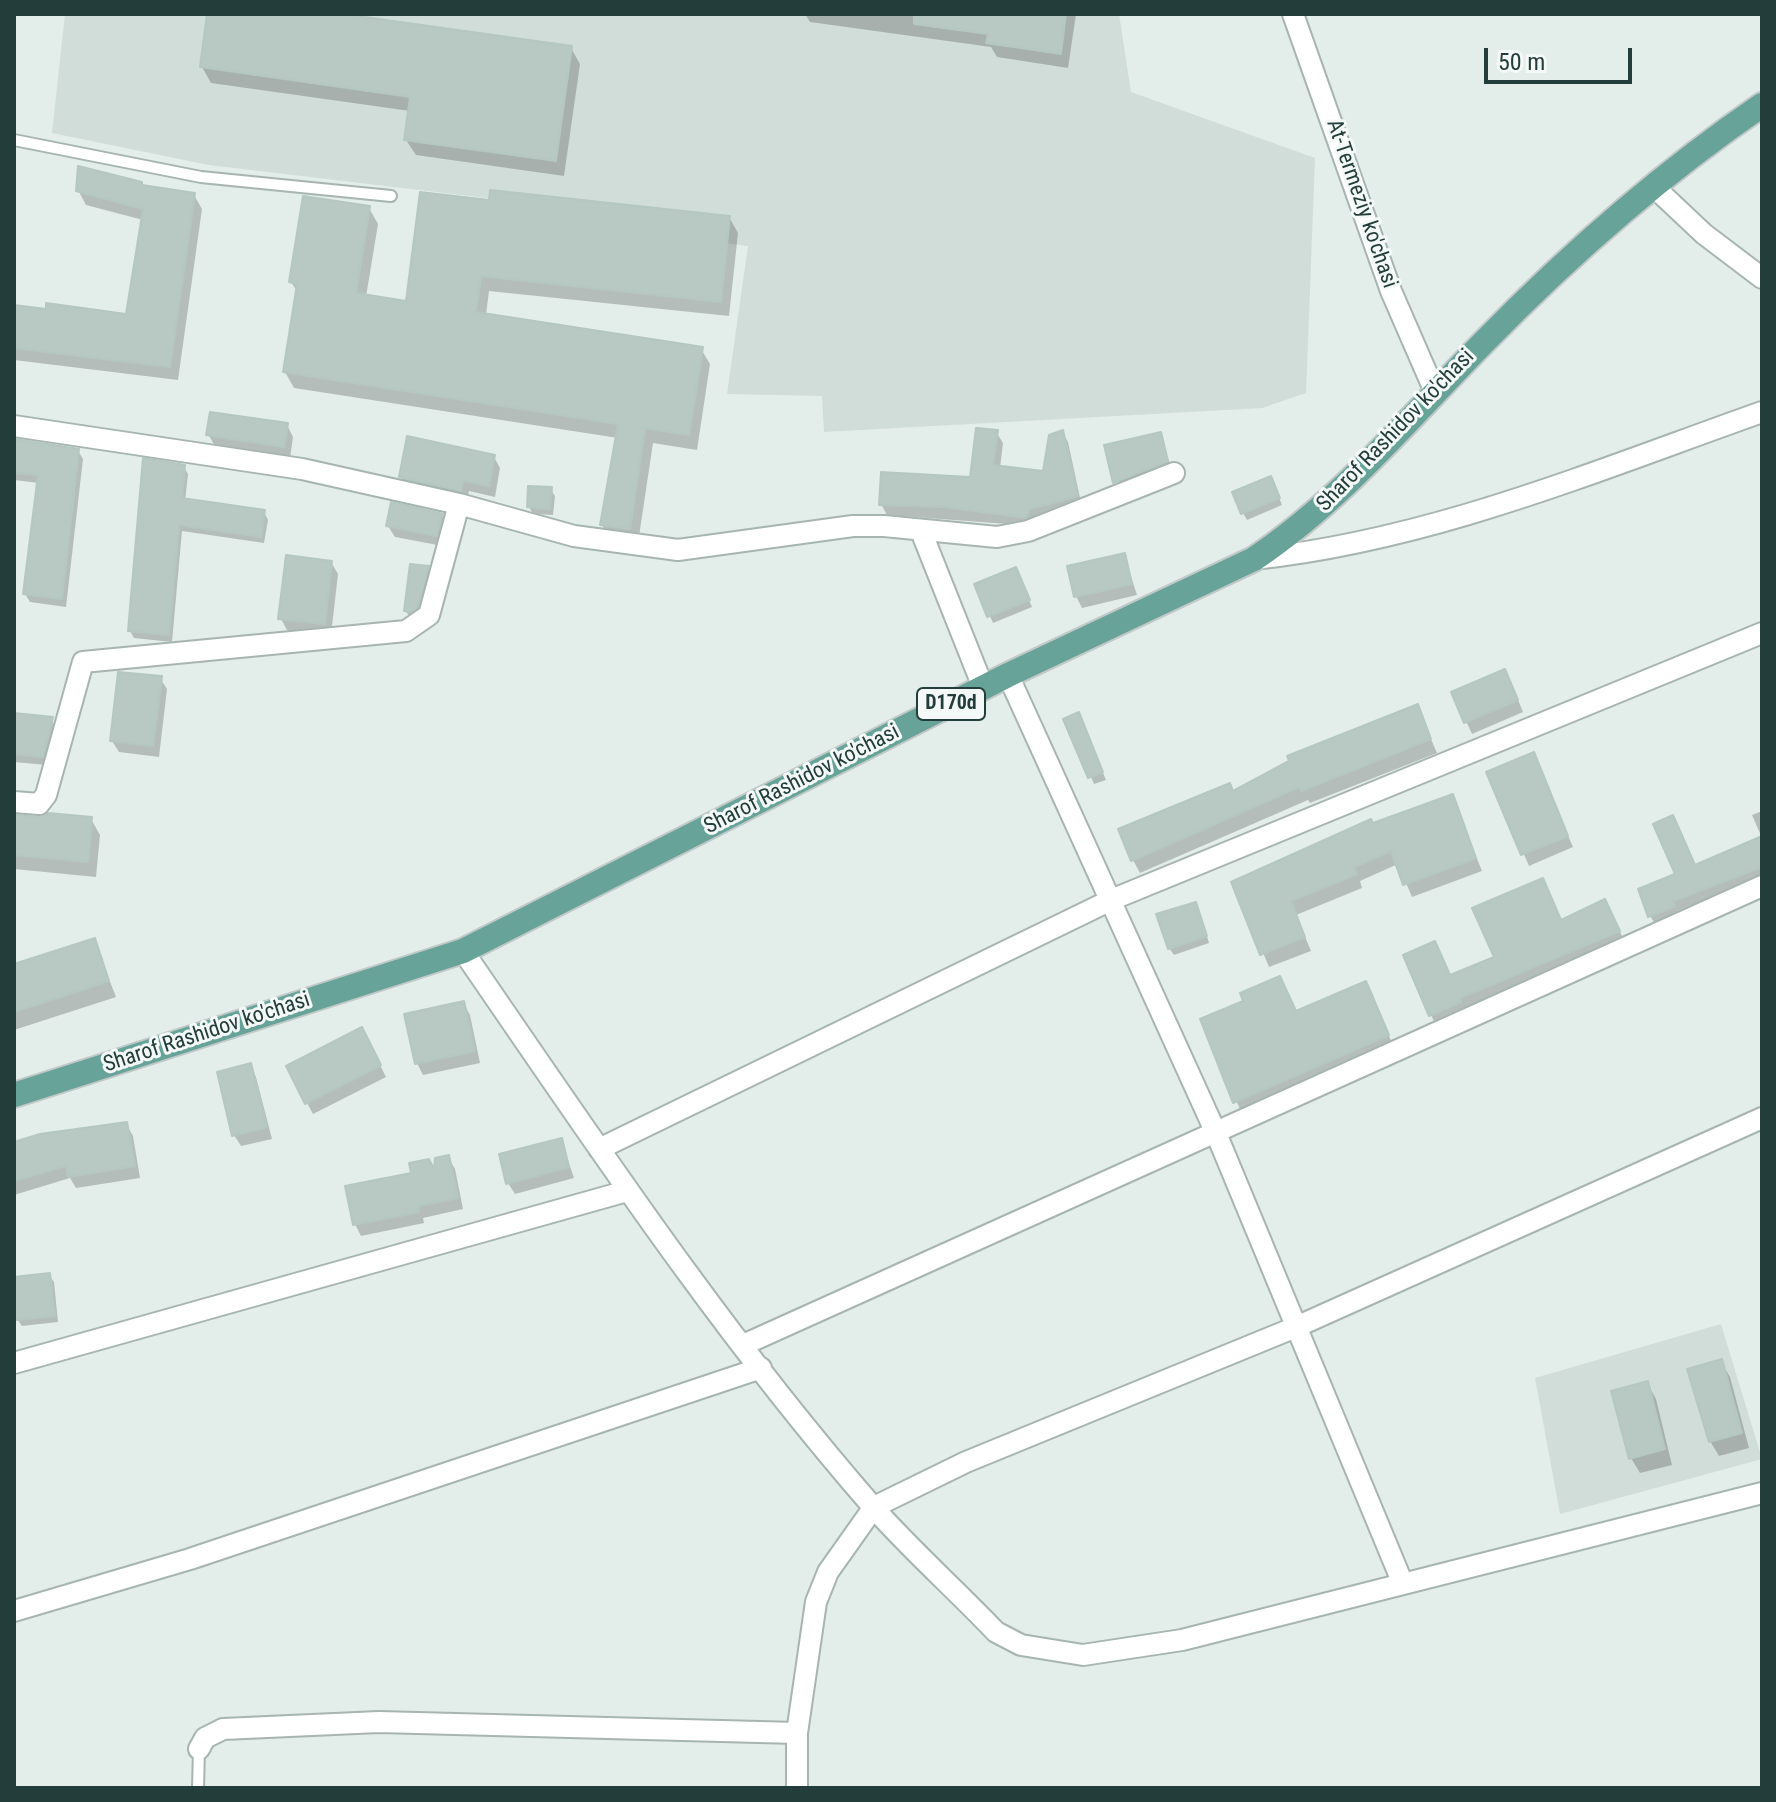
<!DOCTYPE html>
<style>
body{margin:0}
#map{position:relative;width:1776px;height:1802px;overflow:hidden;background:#e3edea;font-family:"Roboto Condensed",sans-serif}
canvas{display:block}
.frame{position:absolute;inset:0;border:16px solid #233e3a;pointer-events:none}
.scale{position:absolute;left:1484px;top:48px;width:148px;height:36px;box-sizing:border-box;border:4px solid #233e3a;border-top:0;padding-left:10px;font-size:24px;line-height:28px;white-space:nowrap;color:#233e3a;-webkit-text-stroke:6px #f4f9f7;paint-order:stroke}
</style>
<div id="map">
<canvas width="1776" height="1802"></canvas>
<div class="frame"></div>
<div class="scale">50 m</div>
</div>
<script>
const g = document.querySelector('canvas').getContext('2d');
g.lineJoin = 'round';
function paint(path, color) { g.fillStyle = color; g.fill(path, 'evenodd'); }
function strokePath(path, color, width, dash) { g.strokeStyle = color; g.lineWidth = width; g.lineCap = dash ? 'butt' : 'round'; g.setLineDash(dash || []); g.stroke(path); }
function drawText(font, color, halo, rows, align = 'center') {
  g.font = font + ' "Roboto Condensed",sans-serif'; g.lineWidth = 6; g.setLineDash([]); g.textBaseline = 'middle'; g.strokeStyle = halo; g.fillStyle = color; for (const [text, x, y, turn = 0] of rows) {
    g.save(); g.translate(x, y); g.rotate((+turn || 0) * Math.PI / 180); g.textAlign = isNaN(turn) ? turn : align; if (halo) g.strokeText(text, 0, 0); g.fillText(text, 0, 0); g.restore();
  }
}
paint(new Path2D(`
 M65,14H1119L1131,92L1315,158L1306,393L1262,408L824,432L822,396L727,394L748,246L534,219L537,204L209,165L52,133Z
 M1721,1324L1762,1459L1560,1514L1535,1378Z`), '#d1ddd9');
paint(new Path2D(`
 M209,14H328L571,48L580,64L564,176L416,155L406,140L410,111L211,83L202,67Z
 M805,14H1076L1068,68L997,57L991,47L810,22Z
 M141,183L143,187L194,195L202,209L178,380L14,360V307L127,316L143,220L86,205L78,190Z
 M490,202L729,217L738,233L729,316L489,291L486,315L701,349L710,364L697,450L653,443L638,543L611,541L602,525L618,438L294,388L285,372L298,293L291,282L369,208L378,224L366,297L408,303Z
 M287,425L293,437L290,458L215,446L208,434Z
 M996,432L1003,443L1000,468L1045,473L1062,432L1068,442L1082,507L1034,526L887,515L881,504L971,479Z
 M1160,435L1173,473L1123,493L1107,447Z
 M14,441L78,451L83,459L66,607L30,602L25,594L39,483L14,480Z
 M494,457L500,468L495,497L469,491L467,502L407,488L401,477Z
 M183,466L188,474L185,501L264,512L268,520L264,543L182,531L172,642L134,638L130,631Z
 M1274,485L1282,505L1247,520L1243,513Z
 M550,489L555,496L553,515L533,514L529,507Z
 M442,516L448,527L443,546L395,537L388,526Z
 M1124,555L1137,595L1082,608L1076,596Z
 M331,562L338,574L331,635L287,630L281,619Z
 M428,568L432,575L421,615L410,618L406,611Z
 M1019,576L1032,607L993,623L976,585Z
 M160,678L167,689L159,757L119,752L112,741Z
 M1511,683L1523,712L1472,734L1453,693Z
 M1417,707L1437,753L1310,803L1308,800L1140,873L1133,860L1233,793Z
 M14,715L51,719L56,728L47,765L14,762Z
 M1066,720L1082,722L1106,780L1094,784Z
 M1533,755L1573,847L1529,866L1489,773Z
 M1452,796L1482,871L1412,897L1398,864L1360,881L1362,888L1296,915L1311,951L1269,967L1234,883Z
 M1762,811V838L1752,815Z
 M14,817L91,819L100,835L96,877L14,869Z
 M1762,838V876L1677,911L1679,916L1656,925L1650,916L1695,867Z
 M1199,911L1209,943L1174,955L1169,948Z
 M1610,912L1625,942L1436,1026L1405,956L1450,977Z
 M94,940L116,997L14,1030V966Z
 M1365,983L1394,1047L1242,1114L1202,1020L1296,1013Z
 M463,1003L470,1015L480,1063L423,1075L417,1063Z
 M368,1041L386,1077L313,1114L307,1103Z
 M250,1066L256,1077L272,1139L241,1146L234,1135Z
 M126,1124L133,1136L140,1178L76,1188L70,1178L14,1195V1146Z
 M561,1140L574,1178L515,1194L508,1183Z
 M448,1157L455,1169L463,1209L423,1218L424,1223L361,1236L355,1224L436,1175Z
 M49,1275L54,1282L58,1322L22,1326L17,1319L14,1279Z
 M1721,1362L1730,1377L1749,1448L1719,1456L1710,1441Z
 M1647,1383L1656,1399L1672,1465L1640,1473L1631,1458Z`), '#0003');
const building = new Path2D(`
 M207,14H343L572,46L556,161L404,140L410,97L200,67Z
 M914,14H1066L1061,54L986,43L988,34L914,24Z
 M78,166L142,182V185L195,193L170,367L14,348V305L46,309V303L126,314L143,209L76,191Z
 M490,190L730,216L721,302L481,276L476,312L703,347L689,435L645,428L630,529L600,525L618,424L283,372L297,284L289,282L303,196L370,206L356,293L406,301L420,192L489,200Z
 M210,412L288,423L284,447L206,435Z
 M976,428L998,430L993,465L1043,471L1049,435L1063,430L1078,496L1030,509L1026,518L946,507L879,505L881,472L970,477Z
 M1161,432L1168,461L1113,483L1104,445Z
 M407,436L495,455L489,486L463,481L461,491L399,477Z
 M14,439L79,449L62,599L23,594L38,475L14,473Z
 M143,458L185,465L182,498L265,510L261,537L179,525L169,635L128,631Z
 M1271,476L1280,498L1241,514L1232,492Z
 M528,486L552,487L550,509L527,507Z
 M391,502L443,514L437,536L386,526Z
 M1125,553L1132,584L1074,597L1067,566Z
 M286,555L332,561L325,624L278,619Z
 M410,564L429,566L418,607L410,612L404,611Z
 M1016,567L1030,600L987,617L974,584Z
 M1505,669L1518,700L1464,723L1451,692Z
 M118,672L162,676L153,746L110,741Z
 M1418,704L1431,739L1301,791L1299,787L1131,861L1118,829L1230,783L1233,791L1289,761L1287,756Z
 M1079,712L1103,772L1088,778L1063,719Z
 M14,713L53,717L43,757L14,754Z
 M1534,752L1568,836L1521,855L1486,772Z
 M1453,794L1476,858L1403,885L1391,851L1354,867L1357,874L1291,901L1305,937L1260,955L1231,882L1371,819L1373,823Z
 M48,813L92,817L88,862L14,855V815L39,817Z
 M1673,815L1695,865L1762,836V867L1673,901L1675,906L1648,917L1638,889L1675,874L1653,824Z
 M1543,878L1561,920L1605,899L1620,931L1460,998L1461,1002L1429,1016L1403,955L1435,941L1450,975L1494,957L1472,908Z
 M1196,902L1207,936L1168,949L1156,914Z
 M95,938L109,981L14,1012V964Z
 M1280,976L1296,1011L1366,981L1389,1035L1233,1103L1200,1019L1243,1001L1240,993Z
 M464,1001L475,1051L415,1064L404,1014Z
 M362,1027L381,1065L305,1104L286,1066Z
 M251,1063L267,1127L232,1136L217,1072Z
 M127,1122L135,1166L68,1177L66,1166L14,1181V1142L40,1134Z
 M562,1138L569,1167L506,1184L499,1154Z
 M449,1155L458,1198L418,1206L419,1212L353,1225L345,1186L411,1173L409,1163L429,1159L434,1169L435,1158Z
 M50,1273L55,1316L16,1320L14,1277Z
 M1722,1359L1742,1433L1709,1442L1687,1369Z
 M1648,1381L1665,1449L1629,1459L1611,1391Z`);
paint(building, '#b8c8c3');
strokePath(building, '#b5c7c1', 2);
const lane = new Path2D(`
 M14,140L201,177L391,196
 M198,1788L199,1749`);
const street = new Path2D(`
 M1293,14L1391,291L1435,392
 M1653,186L1704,234L1762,278
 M14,426L302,469L459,504L574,536L678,550L853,526H884L997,537L1028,531L1174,473
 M921,531L983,687
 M1254,559C1432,540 1595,471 1762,412
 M1008,675L1216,1133L1403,1584
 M14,802L39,804L46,795L83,662L406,631L429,615L459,504
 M463,951C593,1140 721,1333 873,1507C911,1550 956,1590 996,1632L1021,1645L1083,1655L1182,1640L1762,1493
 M599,1149L1111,900L1762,633
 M743,1345L1762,886
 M14,1363L627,1191
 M14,1611L190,1559L761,1368
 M199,1749L205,1738L223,1729L379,1722L797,1733
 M797,1788V1733L816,1602L828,1572L874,1507L966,1462L1296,1327L1762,1118`);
const primary = new Path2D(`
 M14,1095L463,951L1008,675L1254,559C1343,499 1409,418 1484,342C1569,255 1661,174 1762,105`);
strokePath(lane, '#a6b5b2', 14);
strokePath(street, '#a6b5b2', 24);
strokePath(primary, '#c1c9c8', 28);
strokePath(lane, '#fff', 10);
strokePath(street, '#fff', 20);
strokePath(primary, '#67a399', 24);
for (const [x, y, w] of [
 [951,704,68]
]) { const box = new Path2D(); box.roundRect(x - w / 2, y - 16, w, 32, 6); g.fillStyle = '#f4f9f7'; g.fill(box); strokePath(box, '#233e3a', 2); }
drawText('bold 20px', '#233e3a', null, [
 ["D170d",951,704]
]);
drawText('22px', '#233e3a', '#f4f9f7', [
 ["At-Termeziy ko'chasi",1361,204,71],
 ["Sharof Rashidov ko'chasi",1396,431,-46],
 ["Sharof Rashidov ko'chasi",802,780,-27],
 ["Sharof Rashidov ko'chasi",207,1033,-18]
]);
</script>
